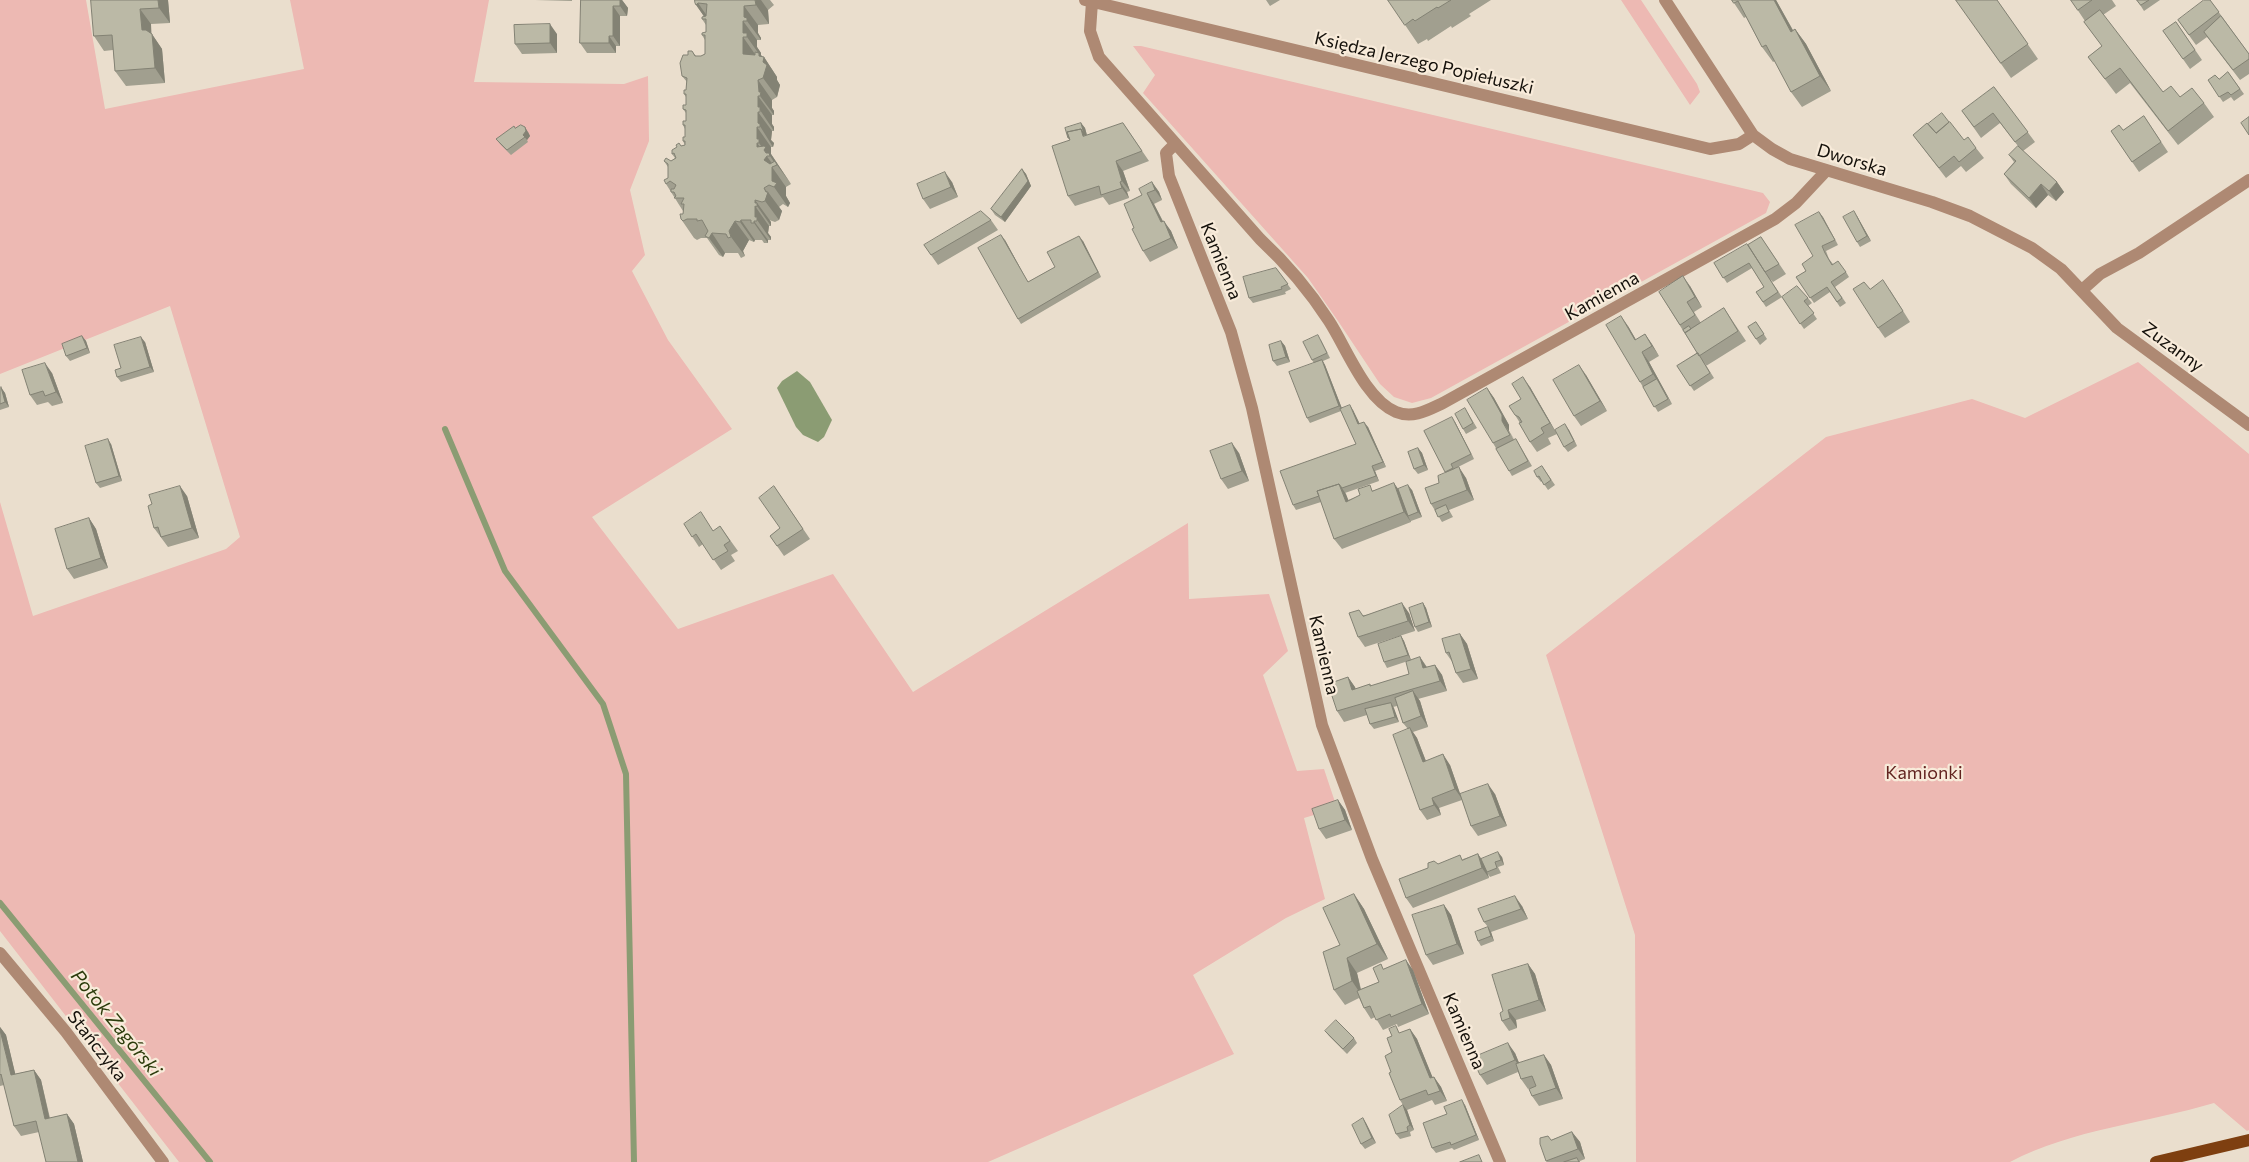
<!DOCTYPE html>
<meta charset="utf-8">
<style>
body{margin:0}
canvas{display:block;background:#eadecd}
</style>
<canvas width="2249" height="1162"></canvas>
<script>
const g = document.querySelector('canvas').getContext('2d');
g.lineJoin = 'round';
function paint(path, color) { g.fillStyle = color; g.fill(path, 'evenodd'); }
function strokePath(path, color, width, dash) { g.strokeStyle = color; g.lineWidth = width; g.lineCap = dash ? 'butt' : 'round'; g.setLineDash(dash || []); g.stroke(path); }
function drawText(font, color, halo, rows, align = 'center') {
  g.font = font + ' Commissioner,sans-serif'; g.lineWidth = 4.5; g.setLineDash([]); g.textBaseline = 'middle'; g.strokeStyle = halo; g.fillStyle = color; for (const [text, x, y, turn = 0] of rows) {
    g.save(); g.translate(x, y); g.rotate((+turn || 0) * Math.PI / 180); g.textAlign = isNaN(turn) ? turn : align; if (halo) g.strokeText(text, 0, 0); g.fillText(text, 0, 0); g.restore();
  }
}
paint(new Path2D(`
 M0,0H86L105,109L304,69L290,0H489L474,82L624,84L648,76L649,141L630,190L645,255L632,271L668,340L732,429L592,517L678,629L833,574L913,692L1188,523L1189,599L1269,594L1288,651L1263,675L1297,771L1324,769L1337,808L1304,818L1325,899L1286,918L1193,975L1234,1054L988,1162H179L0,931V502L33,616L226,549L240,537L170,306L0,374Z
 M1621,0H1641L1697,84L1700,92L1690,105Z
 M1133,46H1141L1763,193L1770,202L1766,213L1431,398L1412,403L1394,397L1380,384L1338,321L1308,278L1143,93L1155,75Z
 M2138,362L2249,454V1130L2247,1131L2214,1103C2147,1123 2073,1129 2010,1162H1636L1635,935L1546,655L1826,437L1972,399L2025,418Z`), '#edb9b3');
paint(new Path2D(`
 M797,371L810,382L832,420L824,437L818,442L803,435L796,427L777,388L782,381Z`), '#8b9c73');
strokePath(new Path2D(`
 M445,429L505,571L603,704L626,774L634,1162
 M0,903L210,1162`), '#8b9c73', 6);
strokePath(new Path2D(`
 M1085,0L1710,149L1739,144L1753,135
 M1665,0L1753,135L1772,149L1790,159L1932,202L1970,216L2032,248L2061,269L2117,328L2249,425
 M1092,2L1090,31L1099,57L1260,239C1287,264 1309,290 1329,321C1346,347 1365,399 1396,412C1413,419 1428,410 1443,403L1775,219L1796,203L1826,171
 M1175,144L1166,153L1169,176L1231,332L1252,408L1322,725L1372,859L1500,1162
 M2082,290L2100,274L2139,253L2249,180
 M0,953L66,1032L163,1162`), '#ae8973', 12);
strokePath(new Path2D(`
 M2156,1162L2249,1140`), '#7e3f10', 12);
paint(new Path2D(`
 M91,0H168L170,23L151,24V33L162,49L165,83L126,86L115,71L113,50L104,51L94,36Z
 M535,0H572V1Z
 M581,0H622L628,8L627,16H620V46H616V53H587L580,43Z
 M695,0H770L774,5L768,10L769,24L758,25V33L761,38V40H757V47L761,53V55L762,57H764L777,77V80L780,85L777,97L772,100V108L774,111V115H772V124L774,127V131H772L771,140L774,143L773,147H771V154L791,184L786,187V196L790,203L788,207L783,204L779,207L782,211L779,220L775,222L769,220L771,222V226H769L768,233L771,237V240H768V243H764L762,240H755L754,242L749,240L743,251L745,256L741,258L738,253H725L723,257L719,255L707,238H701L697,240L694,238L681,219L683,214V211L666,184L668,178V167L664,161H671L675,158L672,154L681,146L685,145L683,141L685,137V129L683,125L686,121V113L683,109L686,105V97L684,94L686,90L687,82L682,76L688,55L692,51L696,56H701L705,54V40L702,35L706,32V25L702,19L704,16L695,3Z
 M1266,0H1280L1270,6Z
 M1388,0H1491L1469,14L1471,16L1452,28L1451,26L1428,41L1427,39L1418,44Z
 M1732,0H1776L1793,30L1795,29L1806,44L1831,91L1802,107L1791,92L1775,61L1773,62L1762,47L1746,17L1744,18Z
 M1956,0H1997L2038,59L2011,78Z
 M2071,0H2112L2116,6L2103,15L2163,92L2180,97L2204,103L2214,117L2178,145L2130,83L2116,94L2088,57L2102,46L2084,22L2085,21Z
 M2137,0H2160L2144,11Z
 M2210,0L2249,54V74L2240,80L2207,37L2196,45L2178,20Z
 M2176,22L2202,60L2190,69L2163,31Z
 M557,34V53L522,54L515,44Z
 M2228,72L2244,94L2234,101L2231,97L2223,102L2208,80L2219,79Z
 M1994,87L2035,142L2023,151L2057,182L2064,192L2056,201L2048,195L2036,208L2011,184L2004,174L2014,162L2009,155L2018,146L2000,123L1981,138L1962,111Z
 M2144,116L2168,152L2139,172L2111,131L2123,130Z
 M1081,123L1085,128L1087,135L1123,123L1149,161L1123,171L1130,191L1127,192L1129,198L1109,205L1103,197L1075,206L1068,196L1070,140L1068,138Z
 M1928,124L1964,140L1976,148L1984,158L1966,172L1961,166L1946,178L1913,135Z
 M515,128L528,132L530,136L527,140L528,142L511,155L500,144L496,139Z
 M1022,169L1026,174L1031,186L1005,222L995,215L991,209Z
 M952,182L958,197L930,209L923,199Z
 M1152,182L1159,192L1162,200L1154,204L1163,221L1171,231L1178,248L1150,262L1143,251L1134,228L1142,195Z
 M1819,212L1838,245L1826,251L1829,259L1833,264L1846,272L1849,277L1835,287L1846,303L1840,307L1830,292L1814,303L1796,277L1806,271L1813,256Z
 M1857,216L1871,241L1860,247L1857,242Z
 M991,220L998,230L938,265L924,245Z
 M1761,237L1786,274L1773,282L1770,279L1782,297L1766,307L1756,292L1764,287L1752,268L1727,283L1714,263L1748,245Z
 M1005,240L1028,282L1055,267L1083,241L1101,277L1021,324L1018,319Z
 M1276,268L1291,289L1285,292L1286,294L1253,303L1249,298Z
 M1690,286L1702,307L1694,312L1701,323L1724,308L1746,341L1706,366L1704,362L1714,378L1694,391L1677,366L1697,353L1659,292Z
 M1870,289L1890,290L1910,322L1885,338L1878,328Z
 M1782,297L1808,298L1812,303L1808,306L1817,319L1804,329Z
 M1756,322L1767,339L1760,345L1748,327Z
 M1628,326L1636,340L1645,334L1659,356L1649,362L1661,384L1672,404L1658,412L1640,382Z
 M82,336L86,341L90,353L70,361L66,356Z
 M1321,340L1330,358L1323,361L1325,365L1342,409L1353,410L1360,424L1368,427L1386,467L1375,471L1379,481L1345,493L1348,500L1374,490L1398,489L1412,490L1422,517L1411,521V520V522L1342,549L1334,539L1321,502L1296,510L1293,505L1356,444L1341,411L1310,423L1307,418L1314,363L1312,360Z
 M1281,341L1285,346L1290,362L1277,366L1273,361Z
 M145,342L154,372L121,382L117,377Z
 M52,373L63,403L52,406L48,402L37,405L30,395Z
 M1586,375L1607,411L1581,426L1574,416Z
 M1530,387L1557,434L1548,438L1551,444L1537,452L1530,442L1520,423L1515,415L1521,399Z
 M0,388L5,393L9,407L0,410Z
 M1487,388L1494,398L1509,425V431L1514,440L1516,439L1519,444L1532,466L1512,476L1493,443Z
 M1468,413L1477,428L1466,434L1463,429Z
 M1455,422L1474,459L1454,469L1466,478L1474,500L1449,510L1453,517L1442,522L1431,504L1446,473L1424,431Z
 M1569,430L1577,446L1568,452L1564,447Z
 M111,444L122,481L100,488L96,483Z
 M1418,448L1422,453L1428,470L1418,474L1414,469Z
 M1239,453L1249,481L1228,489L1221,479Z
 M1542,466L1555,485L1548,490L1542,481L1541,482L1537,477Z
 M774,486L810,539L784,556L770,536L780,528Z
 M187,496L199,538L168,547L154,528Z
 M89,518L96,529L108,568L74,579L67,569Z
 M684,524L714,531L720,526L738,551L731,555L735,561L721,570L703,544L699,547Z
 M1423,603L1426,608L1432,627L1418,632L1415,627Z
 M1409,613L1415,631L1365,647L1358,637L1363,615Z
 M1460,634L1467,644L1478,679L1463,683L1456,673L1453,663L1446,653Z
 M1401,636L1404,641L1411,660L1420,657L1427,667L1435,665L1442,675L1447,691L1418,699L1420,701L1428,727L1413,732L1417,738L1426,761L1450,765L1460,794H1495L1507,826L1478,836L1471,826L1462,800L1439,808L1441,815L1427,820L1420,810L1408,729L1403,723L1397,706L1393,707L1399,722L1374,729L1370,724L1367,715L1344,722L1337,711L1348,677L1356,689L1370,684L1371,686L1409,674L1408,661L1387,668L1384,662Z
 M1338,800L1345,810L1352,830L1326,839L1319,829Z
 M1478,854L1481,859L1502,857L1504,865L1498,867L1501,873L1490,877L1488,874L1489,878L1413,908L1406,898L1463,859Z
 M1354,894L1364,909L1388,959L1357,973L1361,989L1379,982L1384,969L1413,970L1429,1014L1398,1027L1397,1024L1383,1030L1375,1017L1371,1019L1364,1008L1359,998L1345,1005L1334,990L1340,945Z
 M1444,905L1451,915L1464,954L1433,965L1426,955Z
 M1522,906L1528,919L1491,932L1494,941L1481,946L1478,941L1488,927L1484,922Z
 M1528,964L1535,974L1546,1011L1516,1020L1517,1028L1509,1031L1502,1021L1503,1011Z
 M0,1027L6,1035L15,1074L34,1070L41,1080L50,1118L67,1114L74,1124L83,1162H46L39,1132L21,1136L14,1126L4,1085L0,1086Z
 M1410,1029L1417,1039L1432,1077H1434L1441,1087L1447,1101L1435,1105L1432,1100L1407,1110L1414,1130L1410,1132L1411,1136L1400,1139L1396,1134L1403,1105L1400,1100L1391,1072L1392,1052L1401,1033Z
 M1325,1031L1354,1038L1357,1043L1347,1054L1329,1036Z
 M1515,1053L1519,1063L1544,1055L1551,1065L1563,1099L1539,1106L1532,1096L1531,1088L1528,1089L1521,1079L1518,1072L1487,1085L1480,1075Z
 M1465,1105L1479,1140L1454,1150L1452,1148L1436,1153L1432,1148L1447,1114Z
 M1363,1118L1366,1123L1376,1143L1365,1149L1361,1144Z
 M1572,1132L1580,1142L1585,1159L1580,1161V1162H1547L1546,1161L1551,1140Z`), '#a19f8f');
paint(new Path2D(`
 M158,0H168L170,23L159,8Z
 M620,0H622L628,8L627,16L620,6Z
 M755,0H761L768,10L769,24L756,5Z
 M1774,0H1776L1802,47L1791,32Z
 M698,3L712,23L710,25L696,5Z
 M613,6L620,16V46L613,36Z
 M744,6L758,25V33L761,38V40L744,17Z
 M140,9L151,24L152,45L142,30Z
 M743,21L757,40V47L761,53V55L764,59V57L777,77V80L780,85L777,97L763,78L759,54L747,37L743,33Z
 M550,24L557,34V53L550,43Z
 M1795,29L1806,44L1831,91L1820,76Z
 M152,34L162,49L165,83L155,68Z
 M609,36L616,46V53L609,43Z
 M743,37L757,57L743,54Z
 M758,80L772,100V108L774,111V115L760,96L759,92Z
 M758,96L772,115V124L774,127V131L758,107Z
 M758,112L772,131L771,140L774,143L773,147L758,123Z
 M1081,123L1085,128L1090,147L1083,136L1081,129Z
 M525,127L528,132L530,136L527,140L523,135Z
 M757,127L771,147V154L791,184L777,165H776L770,156L766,153L759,143L757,139Z
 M757,143L774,166L772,167L786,187V196L790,203L788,207L774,187L764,160L757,147Z
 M1116,161L1123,171L1130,191L1122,181Z
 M1022,169L1026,174L1031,186L1005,222L1001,217Z
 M945,172L952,182L958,197L951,187Z
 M1120,182L1127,192L1129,198L1122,188Z
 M1152,182L1159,192L1162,200L1155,190Z
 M2057,182L2064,192L2056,201L2049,191Z
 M2041,184L2048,195L2036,208L2029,198Z
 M764,188L768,193V192L782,211L779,220L765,201Z
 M1147,193L1154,204L1168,232L1161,222Z
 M755,200L771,222V226L755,203Z
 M755,206L769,226L768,233L771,237V240L755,217Z
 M1854,211L1857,216L1871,241L1867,236Z
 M1819,212L1823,217L1838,245L1835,240Z
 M741,220L755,240L754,242L740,222Z
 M735,221L749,240L743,251L745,256L731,237L729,231Z
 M754,221L768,240V243L754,223Z
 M1164,221L1171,231L1178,248L1171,238Z
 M712,233L725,253L723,257L709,238Z
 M1001,235L1005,240L1031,288L1028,282Z
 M1079,236L1083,241L1101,277L1098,272Z
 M1683,276L1690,286L1702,307L1695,297Z
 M1621,316L1628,326L1642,350L1635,340Z
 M1645,334L1652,344L1659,356L1652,346Z
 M82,336L86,341L90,353L87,348Z
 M141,337L145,342L154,372L150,367Z
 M1281,341L1285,346L1290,362L1286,357Z
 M1642,352L1649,362L1661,384L1672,404L1653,374Z
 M1322,360L1325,365L1343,411L1339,406Z
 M45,363L52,373L63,403L56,392Z
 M1579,365L1586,375L1607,411L1600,401Z
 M1523,377L1530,387L1557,434L1550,423Z
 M1,387L5,393L9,407L5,402Z
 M1487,388L1494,398L1509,425V431L1518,445L1502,421Z
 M1350,405L1353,410L1362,429L1358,424Z
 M1452,417L1455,422L1474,459L1471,454Z
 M1364,422L1368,427L1386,467L1383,462Z
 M1565,424L1569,430L1577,446L1574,441Z
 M108,439L111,444L122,481L119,476Z
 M1232,443L1239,453L1249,481L1242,471Z
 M1418,448L1422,453L1428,470L1424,465Z
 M1372,466L1375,471L1379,481L1376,476Z
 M1459,467L1466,478L1474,500L1467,490Z
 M1394,483L1401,493L1408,516L1411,522L1404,512Z
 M1339,484L1346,494L1353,512L1346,502Z
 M1408,485L1412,490L1422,517L1418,512Z
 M180,486L187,496L199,538L192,528Z
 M89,518L96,529L108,568L101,558Z
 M1402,603L1409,613L1415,631L1408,621Z
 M1423,603L1426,608L1432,627L1429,622Z
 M1460,634L1467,644L1478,679L1471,669Z
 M1401,636L1404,641L1411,660L1408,655Z
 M1420,657L1427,668H1423Z
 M1435,665L1442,675L1447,691L1440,681Z
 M1348,677L1355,687L1359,700L1352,690Z
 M1413,691L1420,701L1428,727L1421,716Z
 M1391,703L1394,708L1399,722L1395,717Z
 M1410,728L1417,738L1430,772L1423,762Z
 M1443,754L1450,765L1462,799L1455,789Z
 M1488,784L1495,794L1507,826L1500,816Z
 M1432,798L1439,808L1441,815L1434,805Z
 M1338,800L1345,810L1352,830L1345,820Z
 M1498,852L1502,857L1504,865L1501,860Z
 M1478,854L1485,864L1487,872L1489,878L1482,868Z
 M1354,894L1364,909L1388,959L1377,944Z
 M1515,896L1522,906L1528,919L1521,909Z
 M1444,905L1451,915L1464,954L1457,944Z
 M1488,927L1491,932L1494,941L1491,936Z
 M1347,958L1357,973L1362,996L1352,981Z
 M1406,960L1413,970L1429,1014L1422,1004Z
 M1528,964L1535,974L1546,1011L1539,1000Z
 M1508,1010L1516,1020L1517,1028L1510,1018Z
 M0,1027L6,1035L18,1085L11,1075L0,1030Z
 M1410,1029L1417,1039L1437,1088L1430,1078Z
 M1508,1043L1515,1053L1522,1070L1515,1060Z
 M1544,1055L1551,1065L1563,1099L1556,1088Z
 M34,1070L41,1080L52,1130L45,1119Z
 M1434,1077L1441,1087L1447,1101L1440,1091Z
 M1462,1100L1465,1105L1479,1140L1476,1135Z
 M1403,1105L1407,1110L1414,1130L1410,1125Z
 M67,1114L74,1124L83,1162H78Z
 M1363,1118L1366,1123L1376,1143L1372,1138Z
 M1572,1132L1580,1142L1585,1159L1578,1149Z`), '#838274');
const building = new Path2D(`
 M91,0H158L159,8L140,9L142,30H146L152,34L155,68L115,71L112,35L94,36Z
 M581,0H620V6H613V36H609V43H580Z
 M695,0H755L756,5L744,6V17L747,18V21H743V33H747V37H743V54L755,55V52L759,53V56L764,57L763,62L767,65L763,78L758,80L759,92H761L760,96H758V107H760V112H758V123L760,124V127H757V139H759V143H757V147L764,146L766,147L764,150L766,153H769L770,156H767L764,160L770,164L775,161L777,165L772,167V181L777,183L774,187L769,185L764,188L766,192H768L765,201L762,202L755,200V203H757V207L755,206V217H757V221H754V223H751V220H741L740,222L735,221L729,231L731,237L728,238L726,234L712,233L709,238L705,236L708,231L702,220L697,221V219H687L683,221L681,219L680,214H683L684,204H681L684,198H674L676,196L674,192H671V189H674L676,185L670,181L666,184L664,180L668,178V164L664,161L666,158L671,161L676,158L674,153L672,154V150L677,147L676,145L679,143L681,146L685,145V141H683V137H685V125H683V121H686V110L683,109V105H686V94H684V90H686L687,78L682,76L680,63L683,55H688V51H692L695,56H701L705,54V35H702V33L706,32V19H702V17L706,16L707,4L698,3L696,5L695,3Z
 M1388,0H1451L1438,8L1437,7L1415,21L1413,19L1405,25Z
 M1732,0H1774L1791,32L1795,29L1820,76L1791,92L1766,45L1762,47L1738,1L1734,3Z
 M1956,0H1997L2028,44L2001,63Z
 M2071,0H2092L2078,10Z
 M2137,0H2149L2141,5Z
 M2204,0H2210L2219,12L2189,35L2178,20Z
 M2100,10L2163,92L2171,86L2180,97L2192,88L2204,103L2168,131L2120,68L2105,79L2088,57L2102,46L2084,22Z
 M2221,16L2249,54V59L2233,70L2204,32Z
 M2176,22L2195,50L2183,59L2163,31Z
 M550,24V43L515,44L514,25Z
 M2228,72L2240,89L2231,95L2228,92L2219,97L2208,80L2215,75L2219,79Z
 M1994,87L2028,132L2015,142L1993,113L1974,127L1962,111Z
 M1942,113L1949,122L1936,133L1928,124Z
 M2144,116L2161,142L2132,162L2111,131L2119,125L2123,130Z
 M2249,117V135L2241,123Z
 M1950,122L1964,140L1968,137L1976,148L1959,162L1954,156L1939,168L1913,135L1927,123L1936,133Z
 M1081,123L1084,134L1081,129L1067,132L1069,138H1068L1065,128Z
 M1123,123L1142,151L1116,161L1122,181L1120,182L1122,188L1101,195L1099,186L1068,196L1052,146L1070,140L1067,132L1081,129L1083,136Z
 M521,125L525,127L526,131L523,135L525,137L507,150L496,139L514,126L515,128Z
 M2018,146L2057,182L2049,191L2041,184L2029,198L2004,174L2016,161L2009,155Z
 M1022,169L1028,181L1001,217L991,209Z
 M945,172L951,187L923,199L917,184Z
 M1152,182L1155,190L1147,193L1161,222L1164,221L1171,238L1143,251L1132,229L1134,228L1124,204L1142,195L1139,189Z
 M981,211L991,220L931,255L924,245Z
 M1854,211L1867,236L1857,242L1843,217Z
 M1819,212L1835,240L1822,246L1825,253L1832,265L1838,261L1846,272L1831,282L1842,298L1837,302L1827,287L1810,298L1796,277L1806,271L1802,264L1813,256L1795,225Z
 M1001,235L1028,282L1055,267L1047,252L1079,236L1098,272L1018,319L978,248Z
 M1761,237L1779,264L1765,272L1748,245Z
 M1747,244L1778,292L1763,302L1756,292L1764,287L1749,263L1723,278L1714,263Z
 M1276,268L1288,284L1281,287L1282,289L1249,298L1243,277Z
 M1683,276L1695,297L1687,302L1695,315L1680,325L1659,292Z
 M1883,280L1903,311L1878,328L1853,289L1864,282L1870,289Z
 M1797,286L1808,298L1804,301L1814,313L1800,324L1782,297Z
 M1724,308L1738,331L1699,356L1685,333Z
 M1621,316L1635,340L1645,334L1652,346L1642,352L1653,374L1640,382L1606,325Z
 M1756,322L1764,334L1756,339L1748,327Z
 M1689,326L1691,329L1685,333L1683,330Z
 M1318,335L1327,353L1312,360L1303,342Z
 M82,336L87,348L66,356L62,344Z
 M141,337L150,367L117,377L115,370L121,368L114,345Z
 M1281,341L1286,357L1273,361L1269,345Z
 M1698,353L1710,373L1690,386L1677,366Z
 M1322,360L1339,406L1307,418L1289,372Z
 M45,363L56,392L45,396L43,391L30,395L22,370Z
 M1579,365L1600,401L1574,416L1553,380Z
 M1523,377L1550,423L1541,428L1544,433L1530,442L1519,423L1522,422L1519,417L1515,415L1509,406L1521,399L1512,384Z
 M1657,379L1668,399L1654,407L1643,387Z
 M1,387L5,402L0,404V388Z
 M1487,388L1502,415V421L1510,435L1493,443L1467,400Z
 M1350,405L1358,424L1364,422L1383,462L1372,466L1376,476L1342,488L1339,484L1317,491L1319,496L1293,505L1280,471L1356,444L1340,409Z
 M1465,408L1473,423L1463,429L1455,414Z
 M1452,417L1471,454L1451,464L1453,468L1445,472L1424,431Z
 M1565,424L1574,441L1564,447L1555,430Z
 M108,439L119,476L96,483L85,446Z
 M1516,439L1528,461L1509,471L1496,449Z
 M1232,443L1242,471L1221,479L1210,451Z
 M1418,448L1424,465L1414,469L1408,452Z
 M1542,466L1551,480L1544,485L1539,476L1537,477L1534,471Z
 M1459,467L1467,490L1431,504L1425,488L1439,483L1438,476Z
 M1394,483L1404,512L1334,539L1317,491L1339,484L1346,502L1360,495L1358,489L1370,485L1372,491Z
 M1408,485L1418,512L1408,516L1398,489Z
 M180,486L192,528L161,537L158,527L154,528L148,506L152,504L149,495Z
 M774,486L803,529L777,546L770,536L780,528L759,498Z
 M1446,505L1449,512L1438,517L1435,510Z
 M701,512L713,531L720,526L730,541L724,545L728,551L713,560L696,534L692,537L684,524Z
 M89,518L101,558L67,569L55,529Z
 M1402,603L1408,621L1358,637L1349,613L1359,610L1363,616Z
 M1423,603L1429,622L1415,627L1409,608Z
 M1460,634L1471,669L1456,673L1449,652L1446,653L1442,639Z
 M1401,636L1408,655L1384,662L1378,644Z
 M1420,657L1423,668L1435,665L1440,681L1337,711L1328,684L1348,677L1352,690L1370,684V686L1409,674L1406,662Z
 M1413,691L1421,716L1403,723L1395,698Z
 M1391,703L1395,717L1370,724L1365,709Z
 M1410,728L1423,762L1443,754L1455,789L1432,798L1434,805L1420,810L1393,735Z
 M1488,784L1500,816L1471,826L1460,794Z
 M1338,800L1345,820L1319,829L1312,809Z
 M1498,852L1501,860L1495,862L1497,868L1487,872L1481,859Z
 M1478,854L1482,868L1406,898L1399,879L1428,868V863L1434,861L1438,864L1460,855L1462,860Z
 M1354,894L1377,944L1347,958L1352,981L1334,990L1323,952L1340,945L1323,908Z
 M1515,896L1521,909L1484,922L1478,909Z
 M1444,905L1457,944L1426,955L1412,915Z
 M1488,927L1491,936L1478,941L1475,932Z
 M1406,960L1422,1004L1391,1017L1390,1014L1376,1020L1370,1006L1364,1008L1357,991L1379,982L1373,968L1381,964L1383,969Z
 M1528,964L1539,1000L1508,1010L1510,1018L1502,1021L1500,1013L1503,1011L1492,975Z
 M1336,1020L1354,1038L1343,1049L1325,1031Z
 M1396,1026L1399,1033L1410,1029L1430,1078L1434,1077L1440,1091L1428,1095L1426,1090L1400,1100L1389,1073L1391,1072L1385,1056L1392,1052L1387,1038L1392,1036L1389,1029Z
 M0,1030L11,1075L34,1070L45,1119L67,1114L78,1162H46L36,1121L14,1126L1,1074L0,1075Z
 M1508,1043L1515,1060L1480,1075L1472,1058Z
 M1544,1055L1556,1088L1532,1096L1529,1089L1536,1086L1532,1076L1521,1079L1516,1064Z
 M1462,1100L1476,1135L1451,1145L1450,1142L1432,1148L1423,1123L1447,1114L1444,1107Z
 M1403,1105L1410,1125L1407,1127L1408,1131L1396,1134L1389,1115Z
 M1363,1118L1372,1138L1361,1144L1352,1125Z
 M1572,1132L1578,1149L1546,1161L1540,1144V1138L1548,1136L1551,1140Z
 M1479,1155L1482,1162H1460Z
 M1577,1158L1579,1162H1564Z`);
paint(building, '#bbb9a6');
strokePath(building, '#838274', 1);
drawText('18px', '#14100a', '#f8ebda', [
 ["Księdza Jerzego Popiełuszki",1424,63,13],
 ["Dworska",1852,160,17],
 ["Kamienna",1221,261,68],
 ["Kamienna",1602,296,-29],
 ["Zuzanny",2173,347,36],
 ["Kamienna",1324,655,77],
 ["Kamienna",1464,1031,67],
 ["Stańczyka",97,1046,52]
]);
drawText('18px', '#62231f', '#f8ebda', [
 ["Kamionki",1924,773]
]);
drawText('italic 19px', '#2c3c0c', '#f8ebda', [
 ["Potok Zagórski",116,1023,51]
]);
</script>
